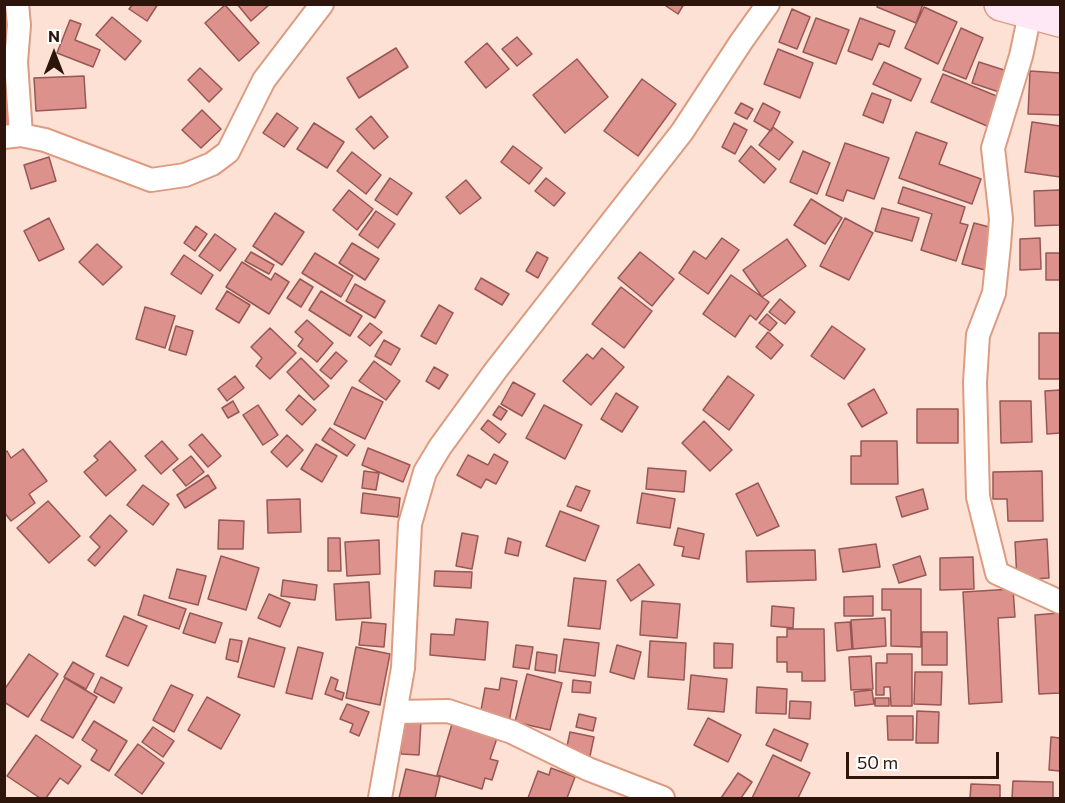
<!DOCTYPE html>
<style>
body{margin:0}
#map{position:relative;width:1065px;height:803px;overflow:hidden;background:#fde1d5;font-family:Commissioner,sans-serif}
canvas{display:block}
.frame{position:absolute;inset:0;border:6px solid #2d150b;pointer-events:none}
.north{position:absolute;left:24px;top:24px;width:60px;height:60px;-webkit-text-stroke:4px #fff;paint-order:stroke;rotate:0deg;font-size:16px;font-weight:700;line-height:24px;text-align:center;color:#2d150b}
.north::after{content:'';display:block;margin:auto;width:21px;height:27px;background:#2d150b;clip-path:polygon(50% 0,100% 100%,50% 72%,0 100%)}
.scale{position:absolute;left:846px;top:752px;width:153px;height:27px;box-sizing:border-box;border:3px solid #2d150b;border-top:0;padding-left:8px;font-size:18px;line-height:21px;white-space:nowrap;color:#2d150b;-webkit-text-stroke:4px #fff;paint-order:stroke}
</style>
<div id="map">
<canvas width="1065" height="803"></canvas>
<div class="frame"></div>
<div class="north">N</div>
<div class="scale">50 m</div>
</div>
<script>
const g = document.querySelector('canvas').getContext('2d');
g.lineJoin = 'round';
function paint(path, color) { g.fillStyle = color; g.fill(path, 'evenodd'); }
function strokePath(path, color, width, dash) { g.strokeStyle = color; g.lineWidth = width; g.lineCap = dash ? 'butt' : 'round'; g.setLineDash(dash || []); g.stroke(path); }
const building = new Path2D(`
 M133,4H158L147,21L129,9Z
 M237,4H270L251,21Z
 M663,4H684L678,14Z
 M878,4H923L916,23L877,7Z
 M225,5L259,43L239,61L205,23Z
 M924,7L957,22L938,64L905,48Z
 M792,9L810,17L797,49L779,42Z
 M112,17L141,41L125,60L96,35Z
 M816,18L849,30L836,64L803,52Z
 M860,18L895,31L889,47L879,43L872,60L848,51Z
 M70,20L81,24L75,40L100,50L93,67L57,53Z
 M961,28L983,38L966,79L943,70Z
 M517,37L532,54L517,66L502,49Z
 M487,43L509,69L486,88L465,62Z
 M396,48L408,67L359,98L347,78Z
 M778,49L813,63L800,98L764,84Z
 M577,59L608,97L565,133L533,95Z
 M884,62L921,79L911,101L873,84Z
 M979,62L1010,72L1002,93L972,83Z
 M200,68L222,89L209,102L188,80Z
 M1030,71L1060,73V115L1028,114Z
 M943,74L999,97L987,126L931,102Z
 M84,76L86,108L36,111L34,78Z
 M642,79L676,104L638,156L604,131Z
 M872,93L891,100L883,123L863,115Z
 M4,94H15L13,126H4Z
 M741,103L753,109L747,119L735,113Z
 M763,103L780,112L771,131L754,121Z
 M202,110L221,129L201,148L182,130Z
 M277,113L298,128L284,147L263,133Z
 M371,116L388,137L374,149L356,129Z
 M1032,122L1060,126V177L1025,172Z
 M314,123L344,142L327,168L297,149Z
 M734,123L747,130L735,154L722,147Z
 M773,127L793,142L779,160L759,145Z
 M916,132L947,143L939,164L981,179L972,204L899,178Z
 M845,143L889,158L874,199L847,190L843,201L826,195Z
 M513,146L542,168L529,184L501,162Z
 M751,146L776,169L764,183L739,161Z
 M803,151L830,163L817,194L790,182Z
 M352,152L381,175L366,194L337,171Z
 M49,157L56,181L31,189L24,165Z
 M390,178L412,193L397,215L375,200Z
 M546,178L565,193L554,206L535,191Z
 M466,180L481,198L460,214L446,197Z
 M903,187L965,207L960,223L968,225L956,261L921,250L932,214L898,203Z
 M349,190L373,209L357,230L333,210Z
 M1060,190V225L1035,226L1034,191Z
 M811,199L842,218L825,244L794,225Z
 M882,208L919,218L912,241L875,231Z
 M376,211L395,224L378,248L359,235Z
 M275,213L304,232L282,265L253,246Z
 M49,218L64,249L39,261L24,231Z
 M845,218L873,233L849,280L820,266Z
 M974,223L997,229L985,270L962,264Z
 M196,226L207,234L195,251L184,243Z
 M215,234L236,249L220,271L199,256Z
 M722,238L739,250L708,294L679,273L694,251L706,259Z
 M1040,238L1041,269L1020,270V239Z
 M787,239L806,266L762,297L743,270Z
 M352,243L379,259L365,280L339,263Z
 M97,244L122,267L103,285L79,262Z
 M251,252L274,265L269,274L245,261Z
 M537,252L548,258L538,278L526,271Z
 M640,252L674,279L652,306L618,278Z
 M315,253L353,276L341,297L302,273Z
 M1046,253H1060V280H1046Z
 M184,255L213,275L201,294L171,274Z
 M242,262L271,280L275,273L289,282L269,314L226,287Z
 M731,275L769,302L756,320L750,315L735,337L703,314Z
 M481,278L509,294L502,305L475,289Z
 M300,279L313,287L301,307L287,298Z
 M355,284L385,301L375,318L346,301Z
 M621,287L652,311L624,348L592,324Z
 M227,291L250,305L239,323L216,309Z
 M321,291L362,316L350,336L309,310Z
 M780,299L795,312L785,324L769,312Z
 M439,305L453,313L436,344L421,336Z
 M145,307L175,316L165,348L136,339Z
 M767,314L777,323L770,331L759,323Z
 M307,320L333,343L317,362L298,346L303,339L295,332Z
 M370,323L382,332L370,346L358,337Z
 M176,326L193,331L186,355L169,350Z
 M832,326L865,349L844,379L811,356Z
 M270,328L296,353L270,379L256,366L262,358L251,347Z
 M768,332L783,345L771,359L756,347Z
 M1039,333H1060V379H1039Z
 M384,340L400,349L391,365L375,356Z
 M602,348L624,367L591,405L563,381L587,354L593,359Z
 M336,352L347,361L331,379L320,370Z
 M301,358L329,386L314,400L287,372Z
 M374,361L400,381L386,400L359,381Z
 M434,367L448,375L439,389L426,381Z
 M235,376L244,388L227,401L218,389Z
 M728,376L754,395L729,430L703,410Z
 M513,382L535,394L522,416L501,404Z
 M352,387L383,402L365,439L334,424Z
 M874,389L887,413L862,427L848,404Z
 M1060,390V433L1047,434L1045,391Z
 M616,393L638,407L622,432L601,419Z
 M299,395L316,410L302,425L286,410Z
 M233,401L239,412L228,418L222,408Z
 M1000,401H1031L1032,442L1001,443Z
 M258,405L278,435L263,445L243,415Z
 M544,405L582,425L565,459L526,438Z
 M499,406L507,411L501,420L493,415Z
 M917,409H958V443H917Z
 M488,420L506,434L499,443L481,429Z
 M704,421L732,450L710,471L682,443Z
 M330,428L355,445L347,456L322,440Z
 M202,434L221,456L208,467L189,445Z
 M287,435L303,450L287,467L271,452Z
 M110,441L136,470L106,496L84,472L98,460L94,456Z
 M162,441L178,459L161,474L145,456Z
 M861,441H897L898,484H851V456H861Z
 M316,444L337,456L322,482L301,469Z
 M368,448L410,465L403,482L362,465Z
 M23,449L47,481L29,494L35,503L11,521L4,512V453L7,451L11,458Z
 M494,454L508,462L496,484L486,479L481,488L457,475L468,455L488,465Z
 M191,456L204,472L186,486L173,470Z
 M648,468L686,471L684,492L646,489Z
 M364,471L379,473L376,490L362,488Z
 M1042,471L1043,521H1008L1007,499H993V472Z
 M208,475L216,488L185,508L177,495Z
 M758,483L779,526L757,536L736,494Z
 M143,485L169,504L153,525L127,505Z
 M576,486L590,491L581,511L567,506Z
 M923,489L928,509L902,517L896,497Z
 M363,493L400,498L398,517L361,513Z
 M642,493L675,499L670,528L637,523Z
 M300,499L301,532L268,533L267,500Z
 M48,501L80,536L49,563L17,528Z
 M560,511L599,526L585,561L546,546Z
 M110,515L127,531L95,566L88,560L100,547L90,537Z
 M219,520L244,521L243,549H218Z
 M678,528L704,534L699,559L682,556L684,547L674,545Z
 M462,533L478,536L472,569L456,566Z
 M328,538H340L341,571H328Z
 M508,538L521,542L518,556L505,553Z
 M1047,539L1049,578L1017,580L1015,542Z
 M379,540L380,574L347,576L345,542Z
 M876,544L880,567L843,572L839,549Z
 M815,550L816,580L747,582L746,551Z
 M221,556L259,568L246,610L208,599Z
 M920,556L926,575L899,583L893,565Z
 M973,557L974,589L940,590V558Z
 M639,564L654,585L631,601L617,580Z
 M177,569L206,576L198,605L169,598Z
 M435,571L472,572L471,588L434,586Z
 M574,578L606,581L600,629L568,626Z
 M283,580L317,585L315,600L281,596Z
 M369,582L371,618L336,620L334,584Z
 M882,589H921V647L891,646V610H882Z
 M1013,589L1015,617L998,618L1002,702L969,704L963,592Z
 M269,594L290,603L280,627L258,618Z
 M144,595L186,609L179,629L138,615Z
 M873,596V616H844V597Z
 M642,601L680,604L677,638L640,635Z
 M772,606L794,608L793,628L771,626Z
 M190,613L222,623L215,643L183,633Z
 M1060,613V693L1039,694L1035,615Z
 M124,616L147,626L128,666L106,656Z
 M885,618L886,646L853,649L851,620Z
 M456,619L488,622L485,660L430,655L431,634L454,635Z
 M362,622L386,624L384,647L359,645Z
 M850,622L852,649L837,651L835,623Z
 M787,629H824L825,681H802V672H787V662H777V637H787Z
 M922,632H947V665H922Z
 M249,638L285,648L274,687L238,677Z
 M230,639L242,641L238,662L226,659Z
 M564,639L599,643L595,676L559,671Z
 M650,641L686,643L684,680L648,677Z
 M714,643L733,644L732,668H714Z
 M516,645L533,647L529,669L513,667Z
 M617,645L641,652L634,679L610,672Z
 M298,647L323,653L312,699L286,693Z
 M356,647L390,654L380,705L346,698Z
 M537,652L557,655L555,673L535,670Z
 M29,654L58,674L28,717L4,702V690Z
 M887,654H912V706H891L890,687H884V695H876V663H887Z
 M871,656L873,689L851,690L849,657Z
 M73,662L94,674L86,689L64,677Z
 M915,672H942L941,705L914,704Z
 M527,674L562,683L550,730L515,722Z
 M691,675L727,679L724,712L688,709Z
 M101,677L122,688L114,703L94,692Z
 M331,677L338,680L335,690L344,693L342,700L325,694Z
 M65,678L97,697L73,738L41,720Z
 M501,678L517,681L509,722L480,716L485,688L499,690Z
 M573,680L591,682L590,693L572,692Z
 M171,685L193,695L174,732L153,720Z
 M757,687L787,689L786,714L756,713Z
 M872,690L874,704L855,706L854,692Z
 M207,697L240,715L221,749L188,730Z
 M875,698H889V706H875Z
 M790,701L811,702L810,719L789,718Z
 M347,704L369,712L359,736L350,732L353,724L340,719Z
 M917,711L939,712L938,743H916Z
 M579,714L596,718L593,731L576,727Z
 M887,716H913V740H888Z
 M708,718L741,735L728,762L694,745Z
 M403,720L421,721L419,755L401,754Z
 M94,721L127,741L109,771L91,760L97,750L82,740Z
 M452,724L497,738L490,759L498,761L492,780L485,778L482,789L437,775Z
 M153,727L174,741L163,757L142,742Z
 M774,729L808,744L801,761L766,745Z
 M570,732L594,737L590,756L566,751Z
 M36,735L81,766L68,784L60,778L46,798H40L7,776Z
 M1051,737L1060,738V771L1049,770Z
 M138,744L164,763L142,794L115,775Z
 M773,755L810,773L798,798H752Z
 M551,768L575,777L567,798H528L538,771L549,775Z
 M406,769L440,777L435,798H399Z
 M738,773L752,782L741,798H721Z
 M1013,781L1053,782V798H1012Z
 M971,784L1000,785V798H970Z`);
paint(building, '#dc918c');
strokePath(building, '#985754', 1.5);
const street = new Path2D(`
 M17,4L19,25L16,62L21,135
 M1030,14L1021,56L993,148L1001,219L999,245L994,293L978,335L975,382L978,497L997,573L1060,602
 M4,137L21,135L45,140L151,180L185,175L212,164L228,152L264,80L322,4
 M396,712L448,711L512,732L588,769L663,798
 M380,798L403,668L410,524L425,472L440,447L496,370L682,132L741,42L768,4`);
const secondary = new Path2D(`
 M1001,4L1060,20`);
strokePath(street, '#dc9c81', 26);
strokePath(secondary, '#dc9c81', 36);
strokePath(street, '#fff', 22);
strokePath(secondary, '#ffe8f5', 33);
</script>
